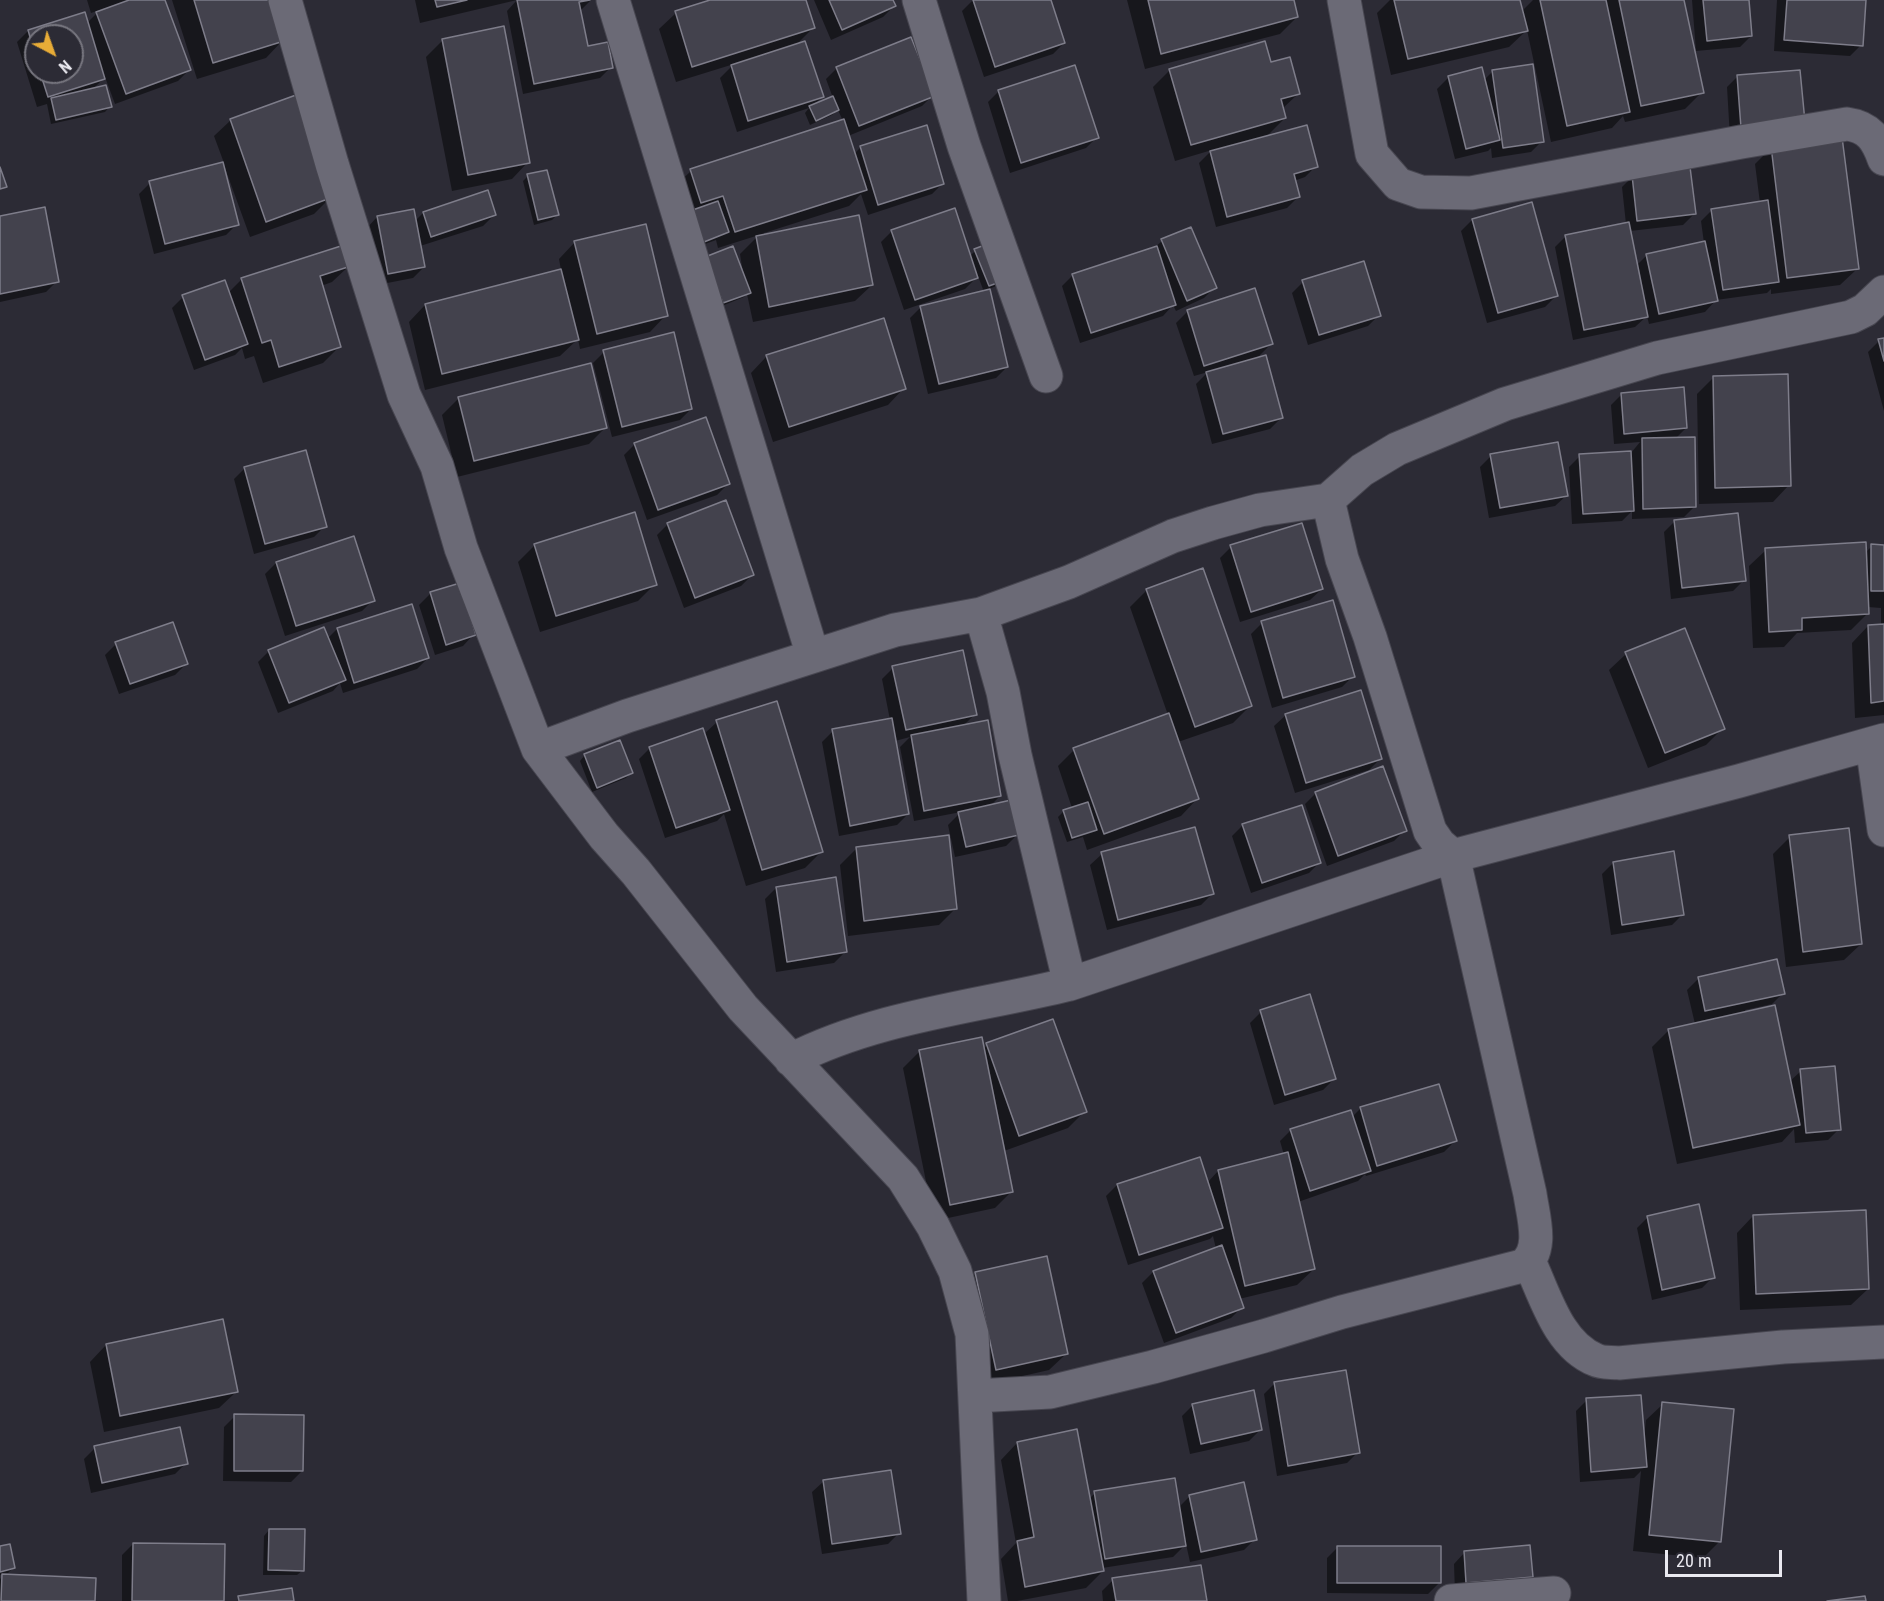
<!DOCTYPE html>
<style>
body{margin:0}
#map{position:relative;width:1884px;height:1601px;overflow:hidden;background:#2c2b35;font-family:"Roboto Condensed",sans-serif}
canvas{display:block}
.north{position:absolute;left:24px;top:24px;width:60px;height:60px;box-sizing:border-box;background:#2c2b35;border:2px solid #787780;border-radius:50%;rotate:139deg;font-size:16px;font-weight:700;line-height:24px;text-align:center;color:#eae9f0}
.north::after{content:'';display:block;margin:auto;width:21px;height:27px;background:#e8ac37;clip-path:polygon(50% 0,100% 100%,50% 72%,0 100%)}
.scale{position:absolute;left:1665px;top:1550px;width:117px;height:27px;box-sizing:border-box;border:3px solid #eae9f0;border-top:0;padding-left:8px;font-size:18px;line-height:21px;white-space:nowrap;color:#eae9f0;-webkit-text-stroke:4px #2c2b35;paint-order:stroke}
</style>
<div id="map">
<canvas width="1884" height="1601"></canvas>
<div class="north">N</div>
<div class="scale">20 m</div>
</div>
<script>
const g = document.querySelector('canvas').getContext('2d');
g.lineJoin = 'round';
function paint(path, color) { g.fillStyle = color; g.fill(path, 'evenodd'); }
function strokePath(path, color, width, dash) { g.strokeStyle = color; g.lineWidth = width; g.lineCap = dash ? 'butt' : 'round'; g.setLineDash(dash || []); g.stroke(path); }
paint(new Path2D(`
 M87,0H163L189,70L178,81L115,104L105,77L92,90L110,106L105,112L51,124L47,104L37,107L17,42L28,31L84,14L87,23L100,10L91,13ZM36,36H72V72H36Z
 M172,0H270L282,41L266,58L197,79Z
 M415,0H591L581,10L587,48L611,67L600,78L523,94L507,11L517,0L420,23Z
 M715,0H805L813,28L795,46L822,97L812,107L833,98L826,79L837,68L933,95L922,106L848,136L854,154L861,147L943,183L932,194L868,215L861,194L849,206L764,233V236L872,285L855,301L753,322L747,294L744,297L717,308L701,264L743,273L740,254L759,235L718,248L716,240L694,248L674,187L691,171L843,121L838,110L832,115L810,125L805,113L809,108L737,132L720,78L734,64L676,82L659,29L676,13Z
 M814,0H891L894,6L883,17L831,40Z
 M973,0H1050L1064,43L1053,54L984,77L962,11Z
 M1127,0H1292L1297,17L1280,34L1145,69Z
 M1390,0H1519L1522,11L1533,0H1682L1702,92L1685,109L1625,122L1623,116L1612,128L1551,142L1527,30L1509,47L1391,75L1377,13Z
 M1692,0H1748L1751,36L1740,47L1696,51Z
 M1777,0H1865L1861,45L1850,56L1774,51Z
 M443,40L528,162L512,179L452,191L426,57Z
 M1170,70L1298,94L1282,109L1285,118L1265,138L1316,166L1305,177L1294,181L1298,197L1287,208L1216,227L1199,163L1212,150L1175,161L1153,87Z
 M1493,71L1542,141L1531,152L1492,158L1491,148L1488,151L1455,159L1437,89L1448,78L1484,80Z
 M1799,71L1730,138L1727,87L1738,76Z
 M999,91L1097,137L1086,148L1010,173L988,102Z
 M231,120L331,197L314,214L250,237L225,168L223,169L237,224L226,235L154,254L139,194L150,183L224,163L214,136Z
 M1772,147L1857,269L1840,285L1771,294V289L1767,293L1716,300L1705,312L1649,324L1647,316L1635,327L1573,340L1555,247L1566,236L1626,224L1622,187L1633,176L1694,214L1683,225L1630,231L1636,266L1647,255L1704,243L1701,221L1712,210L1760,203L1755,164Z
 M528,176L557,215L552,220L534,225L523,181Z
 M423,213L494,215L483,226L420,246L424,267L413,278L377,285L366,229L377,217L415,221Z
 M0,217L57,281L46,292L0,302Z
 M1472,220L1556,296L1545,307L1487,323L1461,231Z
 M892,231L969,257L975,251L1001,284L989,289L1007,367L996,378L928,394L910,318L921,307L984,292L978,276L965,289L904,310L881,242Z
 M1162,241L1215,287L1204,298L1176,311L1173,305L1163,316L1080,343L1062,286L1073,275L1154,248Z
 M575,242L666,315L650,332L580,349L578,339L560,356L425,390L409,322L425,305L561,270L559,259Z
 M349,266L332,282L321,286L340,346L323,363L263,383L254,356L245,359L242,348L235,355L194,370L172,308L183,297L228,293L242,279Z
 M1303,282L1379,315L1368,326L1308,345L1292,293Z
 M1187,312L1271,344L1256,359L1281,418L1270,429L1212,444L1196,384L1208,372L1194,376L1176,323Z
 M1884,339V411L1868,352L1879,341Z
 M604,352L691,409L680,420L612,437L593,363Z
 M767,356L904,388L888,405L773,442L751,373Z
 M1714,377L1789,485L1773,502L1699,504L1697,394Z
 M1622,394L1686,428L1675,439L1695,506L1684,517L1632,519V511L1622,521L1572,524L1569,467L1580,456L1631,453L1640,442L1614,444L1611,405Z
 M459,398L606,427L589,444L457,477L442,415Z
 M635,444L728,484L717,495L647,520L624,455Z
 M1491,456L1567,495L1555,506L1489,518L1480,467Z
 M245,468L325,526L314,537L254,554L234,479Z
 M1675,521L1744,580L1733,591L1671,599L1664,532Z
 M668,524L752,575L741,586L684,608L657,535Z
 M535,545L655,584L638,601L540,632L518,562Z
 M1872,546L1884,547V715L1855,718L1852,643L1868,626H1881V608L1868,607V613L1851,630L1797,633L1784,647L1753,648L1749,566L1766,550L1865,553Z
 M1231,547L1322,589L1310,600L1240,622L1220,558Z
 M276,563L373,600L362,611L285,636L265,574Z
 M459,585L474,634L463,646L435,655L419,605L430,594Z
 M1147,590L1250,706L1233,723L1178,742L1197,799L1181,816L1087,850L1083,837L1067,842L1058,817L1063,812L1072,808L1058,766L1074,750L1168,715L1130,607Z
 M411,606L428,658L417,669L343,693L340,683L333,691L278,713L258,662L269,651L327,639L337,629Z
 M1262,623L1353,676L1342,687L1272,708L1251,634Z
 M116,644L186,664L175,675L119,694L105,655Z
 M1626,654L1723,728L1706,745L1648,768L1609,670Z
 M893,668L975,714L963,726L1000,796L989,807L1017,835L1006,846L955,857L948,825L961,812L914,821L900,747L910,737L895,741L908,814L897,825L839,836L822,742L833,731L890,720L882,679Z
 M1286,715L1380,759L1369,770L1295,793L1274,726Z
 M717,722L821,852L805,868L746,886L724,814L717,821L665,838L639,759L650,748L703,735Z
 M585,755L631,773L626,778L592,792L580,761Z
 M1316,793L1405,830L1394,841L1327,866L1305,804Z
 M1243,825L1320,862L1309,873L1251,893L1232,836Z
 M1790,837L1861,944L1844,960L1786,967L1773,854Z
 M856,849L956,908L939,925L848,936L840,865Z
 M1102,854L1212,894L1201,905L1107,930L1090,865Z
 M1613,863L1683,914L1672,925L1611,935L1602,874Z
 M776,888L845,952L834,963L776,972L765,899Z
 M1698,979L1783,993L1772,1004L1745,1010L1746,1013L1789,1082L1801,1071L1839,1129L1828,1140L1795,1143L1794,1129L1782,1142L1677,1164L1652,1047L1669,1030L1695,1024L1687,990Z
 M1261,1012L1334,1079L1323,1090L1274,1105L1250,1023Z
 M987,1045L1085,1111L1068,1128L1004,1151L1012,1191L995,1208L934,1221L903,1068L919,1052L983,1049Z
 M1438,1085L1455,1141L1444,1152L1366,1176L1365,1174L1358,1181L1298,1202L1314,1269L1297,1285L1239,1299L1242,1307L1231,1318L1164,1343L1142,1283L1153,1272L1216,1249L1213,1236L1210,1239L1128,1265L1106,1196L1117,1185L1207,1183L1218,1171L1284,1155L1280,1141L1291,1130L1352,1117L1360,1109Z
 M1753,1216L1868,1289L1851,1305L1740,1310L1737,1233Z
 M1648,1217L1713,1277L1702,1288L1652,1300L1637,1228Z
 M976,1274L1066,1354L1049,1370L979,1386L959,1290Z
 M222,1321L236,1392L219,1408L104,1432L90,1362L106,1345Z
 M1275,1383L1358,1452L1347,1463L1277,1476L1264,1394Z
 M1587,1400L1644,1437L1646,1420L1663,1404L1720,1541L1703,1558L1633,1551L1641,1471L1634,1478L1580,1482L1576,1411Z
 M1193,1405L1260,1430L1249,1441L1190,1454L1182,1416Z
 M235,1416L302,1471L291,1482L223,1481L224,1427Z
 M1017,1443L1089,1499L1095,1493L1178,1508L1190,1496L1255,1539L1244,1550L1190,1562L1186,1544L1173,1557L1102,1568L1103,1571L1086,1588L1017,1601H1008L1001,1559L1016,1543L1001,1460Z
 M95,1448L186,1463L175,1474L91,1493L84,1459Z
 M824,1481L899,1533L888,1544L822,1554L812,1492Z
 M269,1530L303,1570L297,1575H263L264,1536Z
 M133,1544L222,1601H122V1555Z
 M0,1547L13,1568L8,1573L0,1575Z
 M1338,1547L1439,1583L1428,1594L1327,1593V1558Z
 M1465,1552L1531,1576L1520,1587L1455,1593L1454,1564Z
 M3,1576L93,1601H0V1579Z
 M1113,1580L1205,1601H1103L1102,1591Z`), '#0007');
const building = new Path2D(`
 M129,0H165L191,70L126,94L96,12Z
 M194,0H271L284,41L213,63Z
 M435,0H467L437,7Z
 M517,0H590L579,2L588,46L608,42L613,68L534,84Z
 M710,0H806L815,28L692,67L675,11Z
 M829,0H893L896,6L842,30Z
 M973,0H1051L1065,43L995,67Z
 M1148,0H1294L1298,17L1161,54Z
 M1394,0H1520L1528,31L1408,59Z
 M1540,0H1606L1630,112L1567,126Z
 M1619,0H1684L1704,93L1641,106Z
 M1703,0H1749L1752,36L1707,41Z
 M1787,0H1866L1863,46L1784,40Z
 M85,12L105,79L48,97L40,72H72V36H36V58L28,30Z
 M504,26L530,163L468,175L442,39Z
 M911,37L935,96L859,126L836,67Z
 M805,41L824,97L748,121L731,65Z
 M1265,41L1271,62L1290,57L1300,94L1281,99L1286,118L1191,145L1169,69Z
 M1533,64L1544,142L1503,148L1492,70Z
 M1075,65L1099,138L1021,163L998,90Z
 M1482,67L1500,140L1466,149L1448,76Z
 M1800,70L1805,122L1741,128L1737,75Z
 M106,85L112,107L56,120L51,98Z
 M296,95L333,197L266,222L230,119Z
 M833,96L839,110L816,121L809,106Z
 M844,119L867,190L735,232L723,196L701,203L690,169Z
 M927,125L944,184L878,205L860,146Z
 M1307,125L1318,167L1294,174L1300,197L1227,217L1210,151Z
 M1842,137L1859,269L1787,278L1771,146Z
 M223,162L239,225L165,244L149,181Z
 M0,167L7,187L0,189Z
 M1690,167L1696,214L1637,221L1632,175Z
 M547,170L559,215L538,220L527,174Z
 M488,190L496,215L431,237L423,212Z
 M1768,200L1779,282L1723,290L1711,209Z
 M718,201L729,232L699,244L687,212Z
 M1532,202L1558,296L1498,313L1472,219Z
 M45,207L59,282L0,294V216Z
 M955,208L978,278L915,300L891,230Z
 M414,209L425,267L388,274L377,216Z
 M859,215L873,285L769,307L756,236Z
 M1629,222L1648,317L1584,330L1565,235Z
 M646,224L668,316L597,334L574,241Z
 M1191,227L1217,288L1187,301L1161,239Z
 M1705,241L1718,301L1659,314L1646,254Z
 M993,242L1008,279L989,286L974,249Z
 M344,245L351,266L320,276L341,347L279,367L271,340L262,343L241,278Z
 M733,246L751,293L723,303L705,257Z
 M1157,246L1176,305L1091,333L1072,274Z
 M1364,261L1381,316L1319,335L1302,280Z
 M561,269L579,340L442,374L425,304Z
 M225,280L248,344L205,360L182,295Z
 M1255,288L1273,344L1204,366L1187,310Z
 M990,289L1008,367L939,384L920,306Z
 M884,318L906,389L789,427L766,355Z
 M674,332L692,409L622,427L603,350Z
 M1884,338V361L1878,339Z
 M1266,355L1283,418L1223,434L1206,372Z
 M591,363L607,428L474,461L458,397Z
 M1788,374L1791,486L1715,488L1713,376Z
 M1684,387L1687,428L1624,434L1621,393Z
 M706,417L730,484L658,510L634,443Z
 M1695,437L1696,507L1643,509L1642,438Z
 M1558,442L1568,496L1500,508L1490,454Z
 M306,450L327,527L265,544L244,467Z
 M1631,451L1634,511L1583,514L1579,454Z
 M726,500L754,575L695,598L667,523Z
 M635,512L657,585L556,616L534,544Z
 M1738,513L1746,581L1682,588L1674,520Z
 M1302,523L1323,589L1251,612L1230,545Z
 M354,536L375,601L296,626L276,562Z
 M1866,542L1869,614L1802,618V630L1769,632L1765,548Z
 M1871,544L1884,545V591H1871Z
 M1203,568L1252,706L1195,727L1146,589Z
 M460,583L476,635L446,645L430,592Z
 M1333,600L1355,677L1283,698L1261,621Z
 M412,604L429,658L354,683L337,628Z
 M173,622L188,664L130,684L115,642Z
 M1884,624V701L1871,703L1868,625Z
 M324,627L346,680L289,703L268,650Z
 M1685,628L1725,729L1665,753L1625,652Z
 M963,650L977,715L906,730L892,666Z
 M1361,690L1382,759L1306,783L1285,714Z
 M777,701L823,852L762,870L716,720Z
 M1169,713L1199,799L1104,834L1073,748Z
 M892,718L909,814L850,826L832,729Z
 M988,720L1001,796L924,811L911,735Z
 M703,728L730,810L676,828L649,747Z
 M620,740L633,773L597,788L584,754Z
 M1383,766L1407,831L1338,856L1315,792Z
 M1011,800L1019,835L966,847L958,812Z
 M1088,802L1097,830L1072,838L1063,810Z
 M1302,805L1321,863L1262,883L1242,824Z
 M1195,827L1214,894L1118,920L1101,852Z
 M1849,828L1862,944L1803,952L1789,835Z
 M949,835L957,909L864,921L856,847Z
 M1674,851L1684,915L1622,925L1613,862Z
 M836,877L847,952L787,962L776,887Z
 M1777,959L1785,994L1705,1011L1698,977Z
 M1310,994L1336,1079L1285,1095L1260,1010Z
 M1775,1005L1800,1125L1693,1148L1668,1029Z
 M1053,1019L1087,1112L1019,1136L986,1043Z
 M982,1037L1013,1192L950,1205L919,1050Z
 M1835,1066L1841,1130L1806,1133L1800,1069Z
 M1439,1084L1457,1141L1377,1166L1360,1107Z
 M1351,1110L1371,1171L1310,1191L1290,1129Z
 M1288,1152L1315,1269L1245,1286L1218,1170Z
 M1200,1157L1223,1228L1139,1255L1117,1184Z
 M1699,1204L1715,1278L1662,1290L1647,1216Z
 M1866,1210L1869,1289L1756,1294L1753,1215Z
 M1222,1245L1244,1308L1176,1333L1153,1271Z
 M1047,1256L1068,1354L996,1370L975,1272Z
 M223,1319L238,1392L120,1416L106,1344Z
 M1346,1370L1360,1453L1288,1466L1274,1382Z
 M1254,1390L1262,1430L1201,1444L1192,1404Z
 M1641,1395L1647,1467L1591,1472L1586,1398Z
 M1662,1402L1734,1409L1721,1542L1649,1535Z
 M234,1414L304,1415L303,1471H234Z
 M180,1427L188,1464L102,1483L94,1446Z
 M1077,1429L1104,1571L1025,1587L1017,1541L1034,1537L1017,1442Z
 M891,1470L901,1534L832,1544L823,1480Z
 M1175,1478L1186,1546L1105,1559L1094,1491Z
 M1244,1482L1257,1540L1201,1552L1189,1495Z
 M269,1529H305L304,1571L268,1570Z
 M133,1543L225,1544L224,1601H132Z
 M10,1544L15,1568L0,1572V1546Z
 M1530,1545L1533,1577L1466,1583L1464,1551Z
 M1337,1546H1441V1583H1337Z
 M1201,1565L1207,1601H1116L1112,1578Z
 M2,1574L96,1578L95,1601H1Z
 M292,1588L294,1601H239L238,1596Z
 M1865,1596L1866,1601H1827Z`);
paint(building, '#43424d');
strokePath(building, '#7e7d8a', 1.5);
const minor = new Path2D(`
 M285,0L332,164L404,395L437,466L461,548L538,749L604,836L636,872L743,1008L903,1178L933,1226L955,1271L972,1334L984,1601
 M613,0L813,656
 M919,0L964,146L1046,376
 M1344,0L1372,154L1398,184L1421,192L1471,193L1741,142L1847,124C1869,127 1877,139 1884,159
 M1328,500L1362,470L1397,449L1505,404L1657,358L1851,317L1865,310L1884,292
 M1872,744L1884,830
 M538,749L627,716L895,630L981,614L1069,582L1173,536L1213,523L1260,510L1328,500L1342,559L1370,637L1430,831L1439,844L1453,856L1739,781L1884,740
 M791,1060C877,1016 977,1007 1070,984
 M1529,1261C1545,1295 1558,1345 1596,1360C1602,1363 1611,1362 1619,1363L1783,1347L1884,1342
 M975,1396L1050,1392L1153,1367L1264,1336L1342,1312L1522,1266C1545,1252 1533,1216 1530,1194L1453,856L1070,984L1015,755L1003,692L981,614
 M1451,1601L1554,1593`);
strokePath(minor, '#474650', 35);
strokePath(minor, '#6b6a76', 33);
</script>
